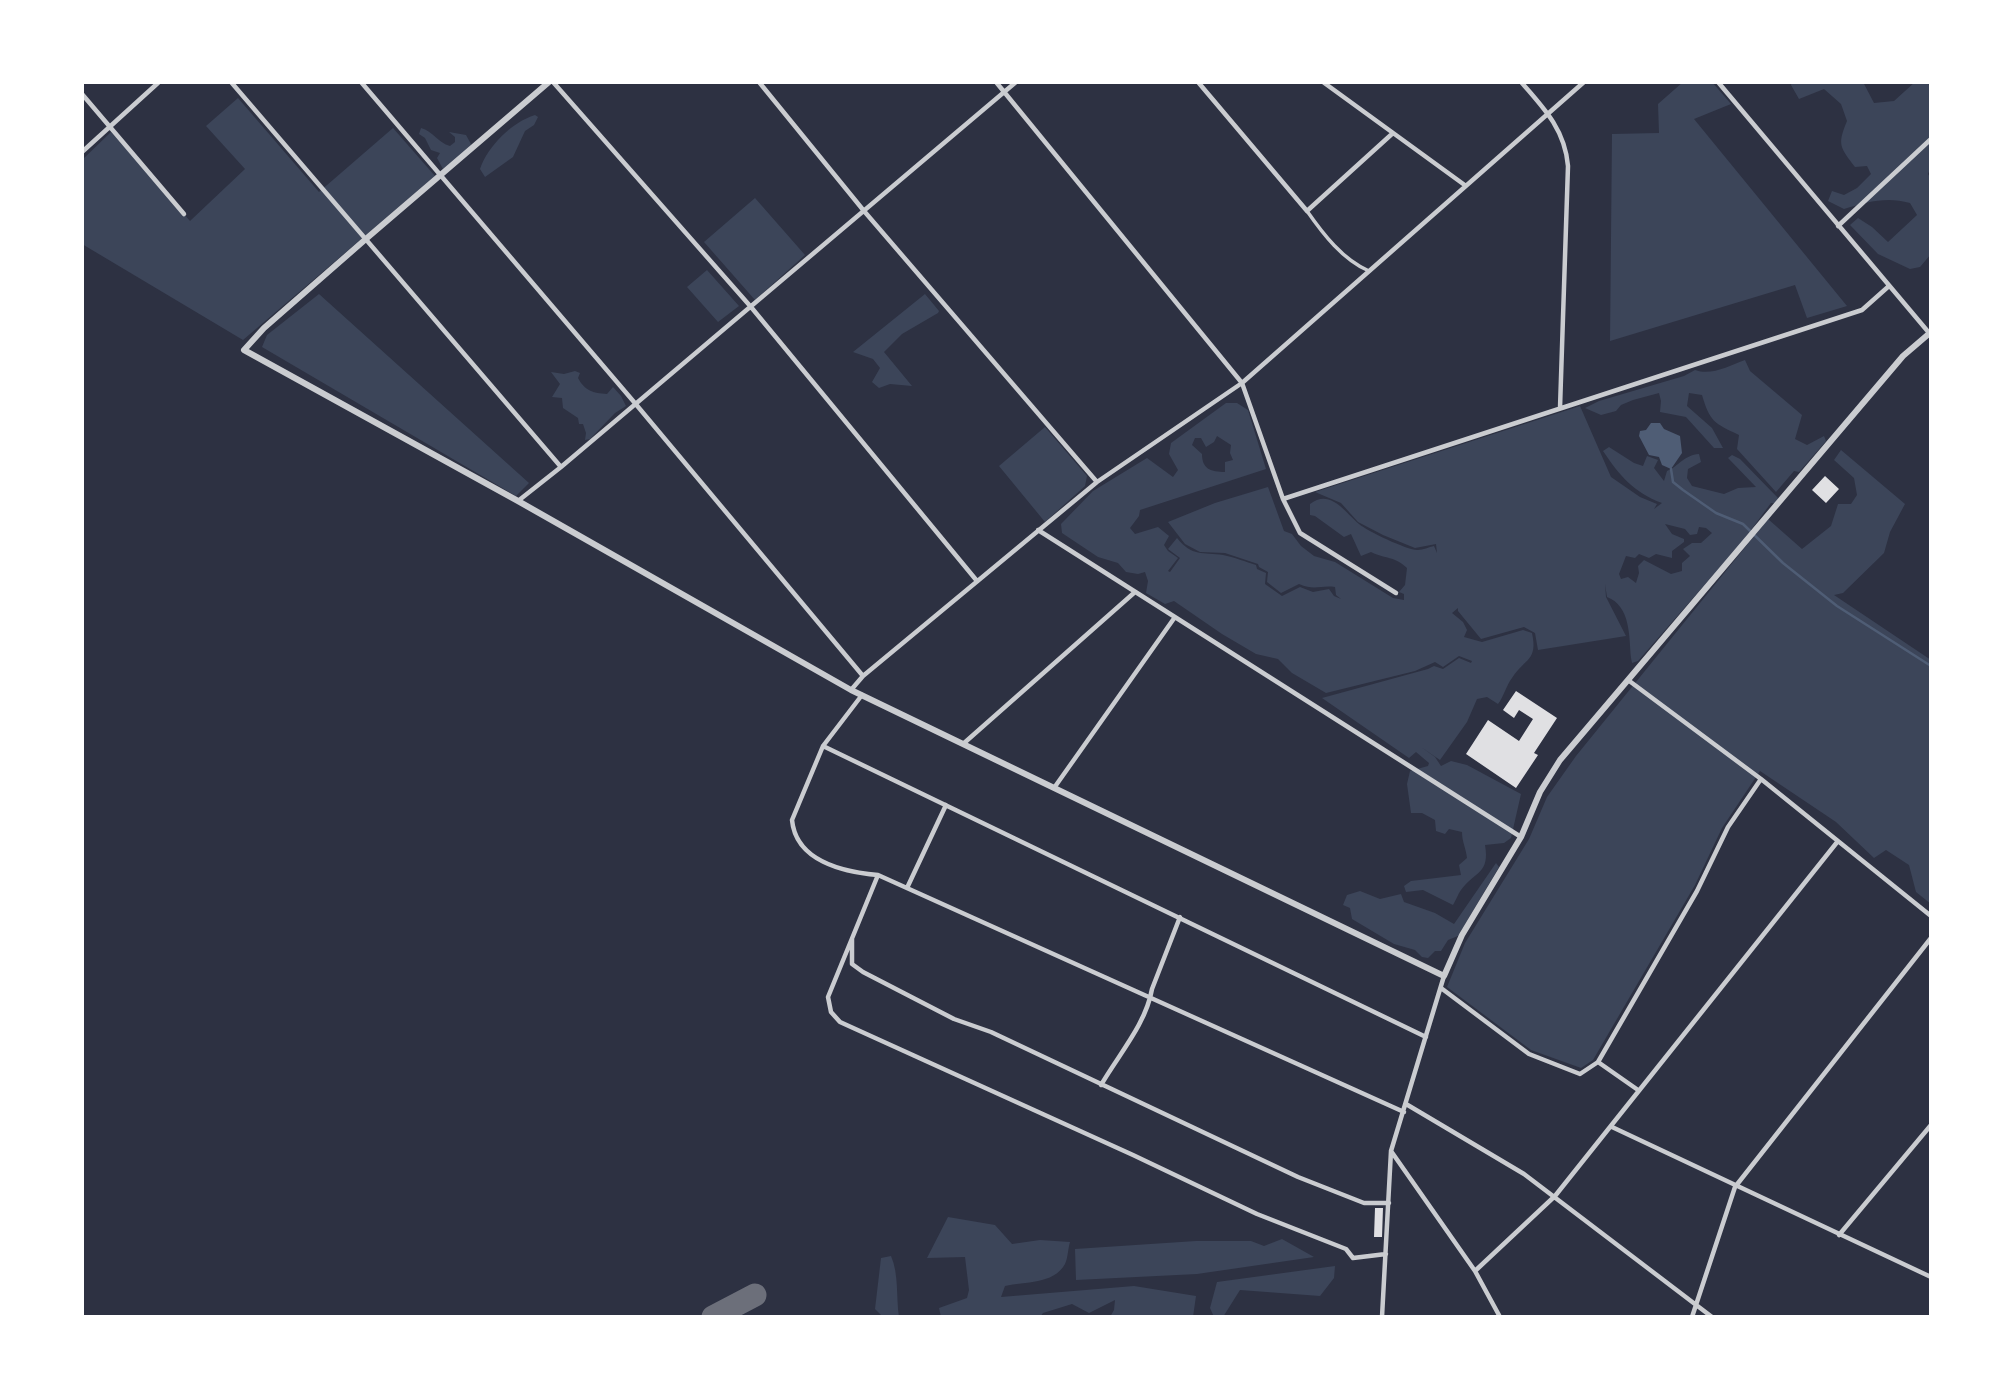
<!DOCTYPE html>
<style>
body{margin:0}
#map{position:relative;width:2013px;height:1399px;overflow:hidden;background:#2d3142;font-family:"Roboto Condensed",sans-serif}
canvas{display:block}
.frame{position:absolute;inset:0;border:84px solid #fff;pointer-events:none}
</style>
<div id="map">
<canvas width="2013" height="1399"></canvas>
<div class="frame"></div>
</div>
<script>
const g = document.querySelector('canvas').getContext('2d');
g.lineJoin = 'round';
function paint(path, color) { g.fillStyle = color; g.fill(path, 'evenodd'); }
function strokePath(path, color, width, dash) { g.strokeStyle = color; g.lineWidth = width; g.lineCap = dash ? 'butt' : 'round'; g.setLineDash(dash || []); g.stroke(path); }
paint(new Path2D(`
 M1683,82H1712L1731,104L1694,119L1847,306L1807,318L1795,285L1610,341L1612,134L1659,133L1658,104Z
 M1792,82H1863L1874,103L1894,101L1915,82H1927L1931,87V167L1928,174L1931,179V254L1920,267L1910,269L1878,254L1850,225L1858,218L1872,227L1888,242L1917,215L1910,203C1887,196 1866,202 1844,209L1828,201L1832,191L1844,195L1857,188L1871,174L1867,166L1855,167C1840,147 1837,145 1847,121L1841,104L1824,89L1799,99L1791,85Z
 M238,98L319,192L393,128L435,176L243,340L82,244V160L111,132L190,221L245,169L206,126Z
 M535,115L538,117L534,125L525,131L513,157L485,177L480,169C488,146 512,122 535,115Z
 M421,128C433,131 438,143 450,146L455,142V137L449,132L466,135L471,144L468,150L443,169L437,158L440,153L431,150L425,138L419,134Z
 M755,198L805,255L755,300L704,242Z
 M707,270L739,306L718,322L687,287Z
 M319,294L529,483L516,496L262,347L267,335Z
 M925,294L939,311L938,313L902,334L884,352L912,386L890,384L879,388L872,382L880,368L873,359L853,352Z
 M1745,360L1750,371L1802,415L1795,439L1807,445L1824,436L1826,441L1799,472L1794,471L1776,492L1737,449L1739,435C1714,423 1710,422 1702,395L1689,393L1687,406L1712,428L1723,448H1714L1686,417L1660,412L1661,401L1659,393L1633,400L1621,405L1616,411L1601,415L1585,408L1599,401L1684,376L1695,370C1711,376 1729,366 1745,360Z
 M575,371L580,373L578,378C585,391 593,393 607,394L613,387L621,396L626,406L615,413L590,439L585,440L586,433L583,424H579L578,418L563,408L562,398L552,397L560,384L551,372L564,374Z
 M1226,403H1237L1248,410L1266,469L1140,510L1139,516L1130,528L1135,534L1158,527L1169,536L1164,545L1168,551L1178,558L1168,571L1170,572L1180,558L1168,549L1177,538C1192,557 1203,552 1223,555C1234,557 1246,562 1256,565L1257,569L1266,573L1265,584L1282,596L1300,587L1313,592L1329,589L1334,596L1341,599L1336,595L1335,587C1320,585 1315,591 1299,584L1281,593L1267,582L1268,572L1259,567L1258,564L1225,553L1200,552L1185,544L1168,522L1215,503L1268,487L1284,531L1292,534L1301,546L1314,556L1335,562L1393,598L1404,600V594L1399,592L1405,585L1407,568C1395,556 1385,559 1371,552L1361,556L1351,534L1344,537L1315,516L1310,515V504C1330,488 1345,512 1359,524C1367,531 1409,551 1418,550C1423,550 1429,547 1434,546L1437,553L1436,544L1415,548L1383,535L1358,522L1341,503L1315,492L1580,406L1611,477L1640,497L1657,504L1654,509L1662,503C1633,492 1620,476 1603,451L1609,447L1634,463L1643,466L1647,456L1658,460L1654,468L1664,481L1667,471C1679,466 1684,455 1699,454L1701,462L1688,469L1687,478L1692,486L1724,494L1738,488L1756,487L1728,458L1732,455L1740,459L1778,498L1776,503H1771L1742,542L1638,661L1632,663L1631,658C1629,637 1631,606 1607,597L1605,584L1606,597L1626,636L1538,650L1535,633L1524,627L1481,639L1458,611V608L1452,613L1463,622L1467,630L1464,637L1482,642L1523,630L1532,633C1538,661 1525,658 1512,678C1506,686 1504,696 1498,704L1487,697L1477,699L1467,722L1440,760L1421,747L1435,757L1441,766L1451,761L1467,765L1521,794L1511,838L1504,843L1485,845C1490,874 1475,871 1461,890C1458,894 1456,900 1453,905L1423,890L1406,892L1404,886L1411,881L1461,875L1459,865L1467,858C1466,848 1462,842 1462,832L1449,829L1445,834L1436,831L1435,820L1422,813H1411L1407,784L1410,771L1428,766L1429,763L1416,752L1409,758L1322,698L1428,669L1434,666L1443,669L1459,658L1471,663L1472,661L1459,656L1443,667L1435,662L1415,671L1326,693L1292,673L1278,659L1256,654L1222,634L1174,601L1165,604L1146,593L1148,581L1145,572L1138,574L1126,572L1118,563L1098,557L1062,533L1061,524L1093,491L1147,458L1173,477L1178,470L1169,454L1171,443ZM1217,436L1231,445L1230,453L1233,460L1225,462V472C1211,472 1202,469 1202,454L1192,445L1195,438H1201L1206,447L1214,442ZM1665,524L1685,529L1690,535L1697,534L1699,527L1706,528L1712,533L1701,543H1692L1683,549L1690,556L1682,563V571L1671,574L1644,560L1638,566L1639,573L1636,583L1628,577L1621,579L1619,574L1626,556L1635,558L1639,554L1649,558L1656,554L1672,558V551L1684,542V539L1672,534Z
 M1045,427L1087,476L1085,486L1045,522L999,466Z
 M1841,450L1905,504L1890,532L1884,553L1843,593L1834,595L1931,660V904L1916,892L1909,865L1886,850L1874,858L1836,822L1760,771L1722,828L1695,885L1593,1060L1581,1068L1531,1050L1447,987L1465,943L1529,839L1547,797L1576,756L1768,519L1802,549L1831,526L1838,504H1851L1857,495L1854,478L1834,460Z
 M1496,863L1499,867L1458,936L1448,940L1441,951H1435L1428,958L1422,957L1415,950L1394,944L1352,919L1350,908L1343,905L1347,895L1360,891L1380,899L1401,894L1404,902L1435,913L1454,924Z
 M948,1217L995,1225L1012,1244L1040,1240L1070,1242C1068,1248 1068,1258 1065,1264C1053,1285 1025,1281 1005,1286L1001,1297L1134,1286L1196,1296L1193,1317H1110L1114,1310L1115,1300L1089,1313L1072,1304L1043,1313L1040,1317H941L939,1308L967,1298L969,1290L965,1257L927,1258Z
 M1282,1239L1314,1257L1197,1274L1076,1280L1075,1249L1196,1241H1251L1264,1246Z
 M891,1256C899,1274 896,1297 899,1317H883L875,1309L881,1258Z
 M1335,1266L1334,1278L1320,1296L1240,1290L1223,1317H1214L1210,1308L1217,1282Z`), '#3c4559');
paint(new Path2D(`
 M1651,423H1660L1664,429L1680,436L1682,453L1671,469L1662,465L1659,457L1649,455L1639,436L1640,431L1646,430Z`), '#4f5d75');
strokePath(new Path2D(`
 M1671,469L1673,482L1683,490L1716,513L1743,524L1783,563L1837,606L1931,666`), '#4f5d75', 2.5);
strokePath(new Path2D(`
 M713,1317L755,1295`), '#6c6f7a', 23);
paint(new Path2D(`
 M1825,476L1839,489L1826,503L1812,490Z
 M1516,691L1557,718L1534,753L1538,755L1516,788L1466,754L1488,720L1519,741L1533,719L1519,710L1514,718L1503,710Z
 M1375,1208H1383L1382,1237H1374Z`), '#e0e0e3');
strokePath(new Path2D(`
 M1307,211C1323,234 1343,260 1369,271`), '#caccd0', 3.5);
strokePath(new Path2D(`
 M231,82L561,467
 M361,82L634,402L863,676
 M553,82L751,307L977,581
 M759,82L864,211L1097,482
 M996,82L1242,383L1283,499L1300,533L1396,593
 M1198,82L1307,211L1393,133
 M1323,82L1466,186
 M1521,82C1544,108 1565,130 1568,166L1560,408
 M1718,82L1930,334
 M82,94L184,214
 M82,152L159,82
 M1838,226L1931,139
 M1283,499L1862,310L1889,286
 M518,501L561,467L1016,82
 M1038,530L1521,837
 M1628,680L1761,779L1931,916
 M851,690L863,676L1097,482L1242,383L1584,82
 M862,695L823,746L792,820C796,861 843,872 878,875L1404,1112
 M963,744L1135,592
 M823,746L1426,1037
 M1054,788L1175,617
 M878,875L828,997L831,1012L840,1022L1133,1155L1257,1214L1346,1249L1353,1258L1386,1254
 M907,888L946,805
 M852,939V964L863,972L954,1019L991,1032L1298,1177L1364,1203H1389
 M1441,988L1529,1054L1580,1074L1598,1062L1697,891L1728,827L1761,779
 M1598,1062L1638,1090
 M1101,1085C1119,1054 1146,1024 1152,989L1180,917
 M1406,1104L1524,1174L1712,1317
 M1612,1127L1931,1277
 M1391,1151L1475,1271L1500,1317
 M1839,1235L1931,1125
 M1475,1271L1555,1196L1838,841
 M1382,1317L1391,1151L1444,976
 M1692,1317L1735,1187L1931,938`), '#caccd0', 4.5);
strokePath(new Path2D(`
 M549,82L367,238L264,328L244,350L518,501L851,690L1444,976L1462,935L1521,837L1540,792L1560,760L1903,356L1931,332`), '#caccd0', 6);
</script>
